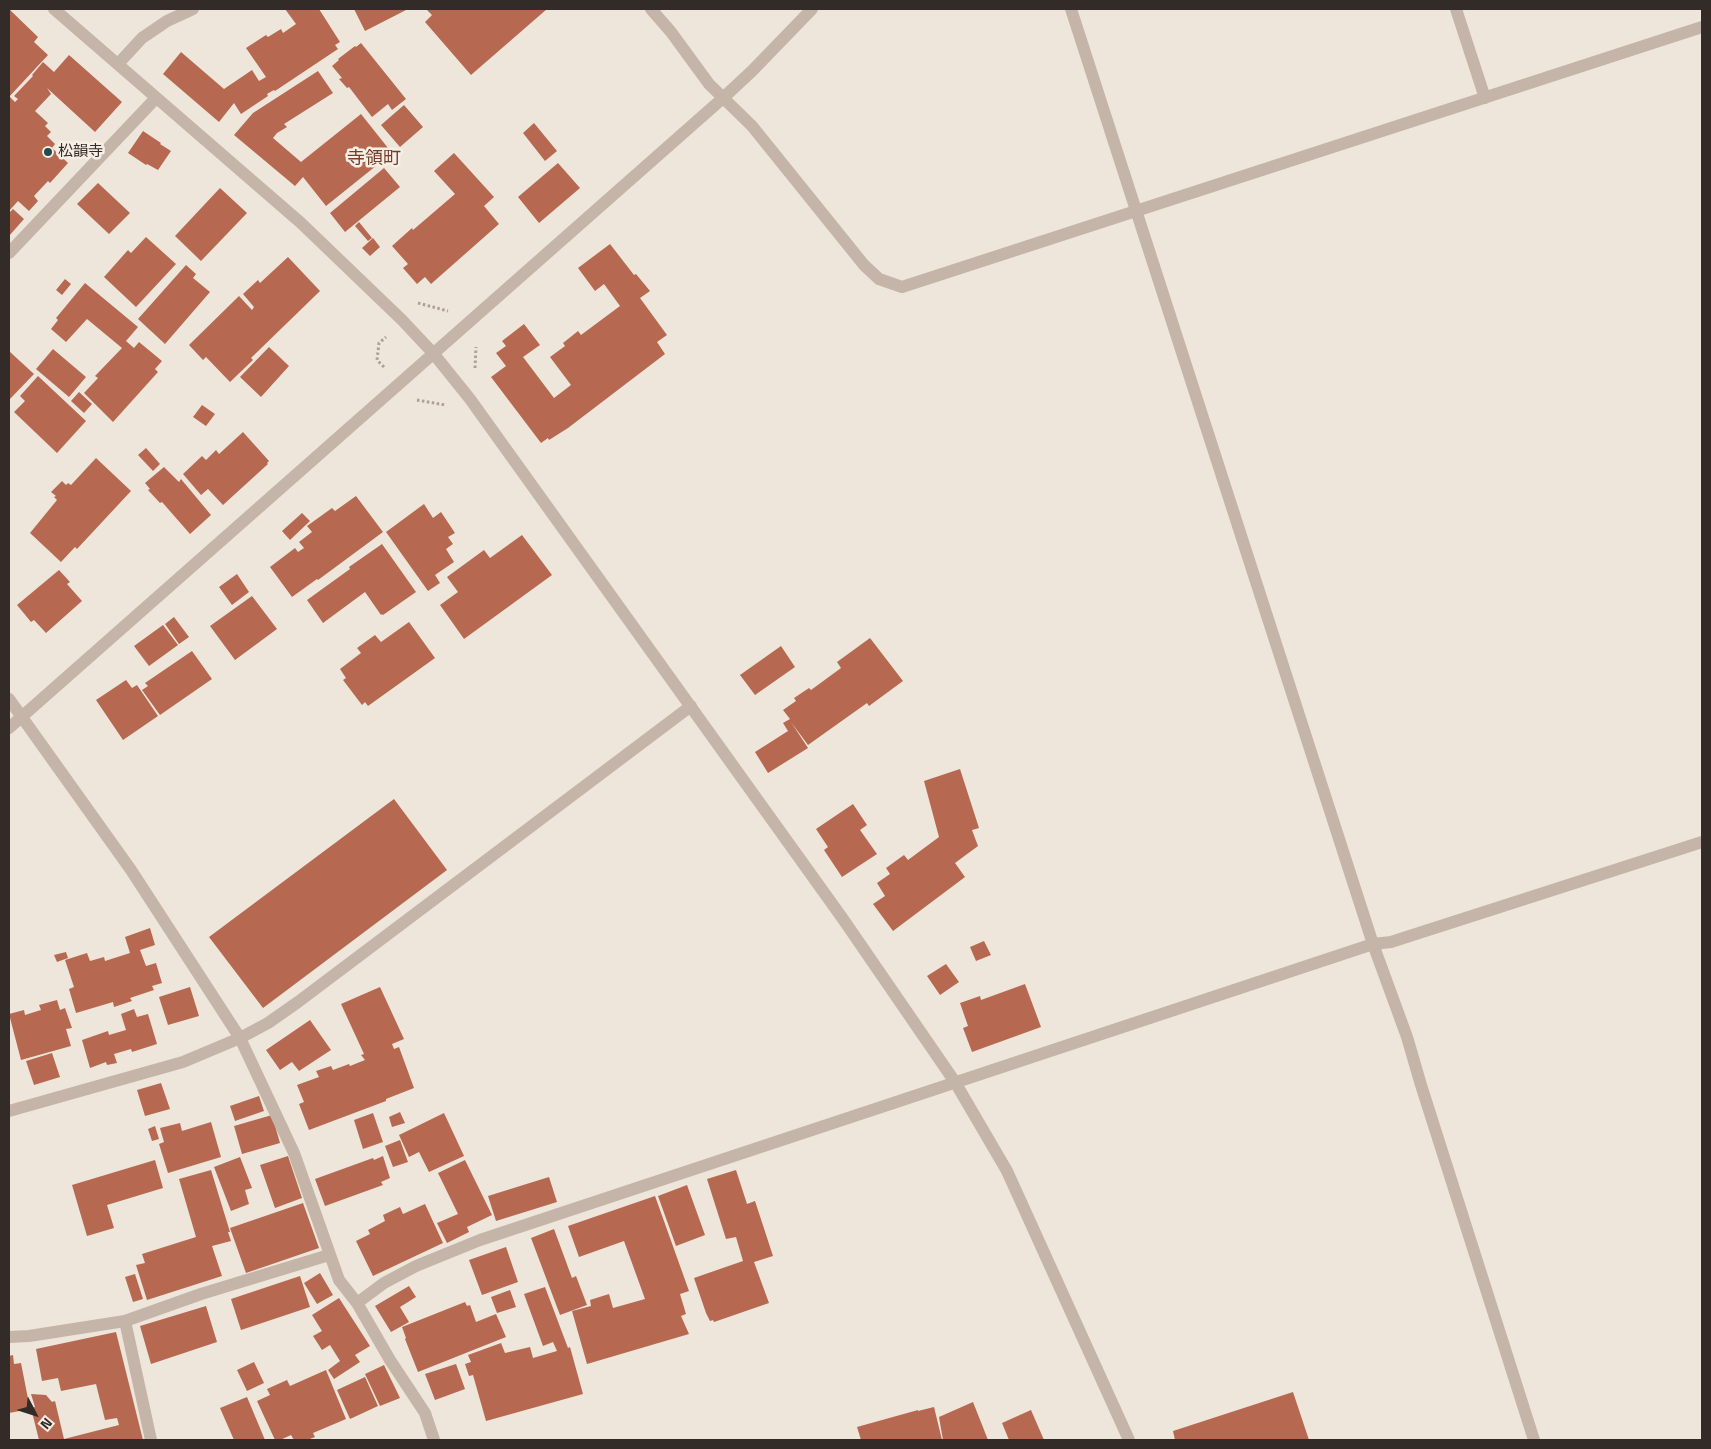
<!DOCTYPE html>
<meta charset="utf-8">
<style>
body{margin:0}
#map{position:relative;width:1711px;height:1449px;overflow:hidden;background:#eee5db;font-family:"Titillium Web",sans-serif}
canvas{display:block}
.frame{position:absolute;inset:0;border:10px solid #322b27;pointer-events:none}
.north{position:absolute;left:10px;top:1389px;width:50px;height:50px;-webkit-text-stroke:4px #f6efe6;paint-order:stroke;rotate:130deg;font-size:14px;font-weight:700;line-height:20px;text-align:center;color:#322b27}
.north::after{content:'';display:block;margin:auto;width:18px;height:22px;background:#322b27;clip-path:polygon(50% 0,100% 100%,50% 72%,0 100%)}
</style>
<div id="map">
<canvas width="1711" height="1449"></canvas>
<div class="frame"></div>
<div class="north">N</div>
</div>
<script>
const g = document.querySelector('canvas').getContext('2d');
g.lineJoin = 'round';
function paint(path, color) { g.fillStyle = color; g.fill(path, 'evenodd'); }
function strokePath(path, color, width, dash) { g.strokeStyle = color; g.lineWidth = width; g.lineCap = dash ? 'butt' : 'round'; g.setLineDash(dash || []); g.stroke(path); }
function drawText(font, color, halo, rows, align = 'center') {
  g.font = font + ' "Titillium Web","Noto Sans JP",sans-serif'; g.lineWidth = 5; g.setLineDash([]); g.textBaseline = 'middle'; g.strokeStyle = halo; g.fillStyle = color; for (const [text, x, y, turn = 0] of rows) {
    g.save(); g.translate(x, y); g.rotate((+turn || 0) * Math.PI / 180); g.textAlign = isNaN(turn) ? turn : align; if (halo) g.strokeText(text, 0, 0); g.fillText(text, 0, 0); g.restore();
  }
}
paint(new Path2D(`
 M9,9L38,37L34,42L48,55L9,97Z
 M285,9H319L340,42L335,45L338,49L275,91L274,90L267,94L268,96L241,114L234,103L219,122L163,74L181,52L224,89L252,70L259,81L266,77L246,48L266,35L268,37L281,29L283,33L296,24Z
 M354,9H408L365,31Z
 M426,9H547L471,75L425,22L432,15Z
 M361,43L406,99L392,110L388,104L372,117L349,87L347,88L339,79L342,78L332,66L339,60L338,59L355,46L356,47Z
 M69,55L122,102L95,132L47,88L51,94L35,111L48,123L45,126L51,132L47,136L55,144L52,148L68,163L50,183L48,181L34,196L38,201L29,211L18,201L9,211V99L10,97L15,102L18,99L14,96L33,76L32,75L43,62L54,72Z
 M318,71L333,93L284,124L287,127L277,133L273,138L301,162L361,114L392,153L326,206L303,177L295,186L234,135L253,113Z
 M404,105L423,127L400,147L381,125Z
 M534,123L557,151L545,161L523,133Z
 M143,131L161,143L160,144L171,151L158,170L147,164L146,165L128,153Z
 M454,153L494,197L484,206L499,224L431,284L425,277L417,284L403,268L408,264L392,246L412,228L413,230L455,194L434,171Z
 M558,163L580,188L539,223L518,197Z
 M384,168L400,187L345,232L330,213Z
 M98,183L130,213L109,234L77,204Z
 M220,188L247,213L201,261L175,236Z
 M13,209L24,219L9,236V213Z
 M359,222L372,238L368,241L355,226Z
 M146,237L176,264L136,307L104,277L128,250L131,253Z
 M373,238L380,247L370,256L362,248Z
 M610,244L634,275L636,274L650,291L640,298L667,335L657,342L665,354L568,428L549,440L548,438L541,443L491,377L506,366L496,353L506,346L502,341L524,324L540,345L523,357L554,398L571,385L550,357L565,346L563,343L578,331L581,335L620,306L604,284L595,291L578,268Z
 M288,257L320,291L251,358L253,360L230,382L206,357L203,360L189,345L239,296L252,310L254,307L243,294L258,280L260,283Z
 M186,265L196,274L193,278L210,292L165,344L138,319Z
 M65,279L71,284L62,295L56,290Z
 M85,283L138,327L126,341L134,348L139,342L162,361L155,369L158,372L113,422L84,393L98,378L95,376L122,348L87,319L66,342L51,329L58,320L56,318Z
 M269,347L289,366L261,397L240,377Z
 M53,349L86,377L69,397L36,369Z
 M9,351L34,374L9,400Z
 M38,376L86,421L57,453L14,412L25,401L20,396Z
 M79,392L92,404L84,413L71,401Z
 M202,405L215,414L206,426L193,417Z
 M243,432L269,461L267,463L268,464L223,505L208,489L201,495L183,474L202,456L206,460L216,450L219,454Z
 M146,448L160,464L153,471L138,455Z
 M96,458L131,491L77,549L75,547L61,562L30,533L57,500L54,497L56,496L51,492L62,481L66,485L68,483L71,485Z
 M164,467L179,482L181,479L211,515L190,534L162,502L160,503L148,490L150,489L145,483Z
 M356,496L383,532L318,580L317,579L292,597L270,567L295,548L298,552L304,548L299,542L312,532L307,526L332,508L335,511Z
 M424,504L433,518L441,512L455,533L448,537L453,544L446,549L454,562L435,575L440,583L428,591L386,532Z
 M302,513L310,521L290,540L282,531Z
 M522,535L552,575L464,639L440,605L458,592L447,577L484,550L490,558Z
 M382,544L416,592L383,615L382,614L381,615L365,592L323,623L307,600L350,569L349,567Z
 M59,570L70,582L67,584L82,601L46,633L34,620L31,622L17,605Z
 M237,574L249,592L232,605L219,587Z
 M252,596L277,629L235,660L210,626Z
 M174,617L189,637L179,644L165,624Z
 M409,622L435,658L368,706L365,702L362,705L343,680L346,678L340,669L361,653L357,648L375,635L381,642Z
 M163,625L178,645L149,666L134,646Z
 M870,638L903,681L869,706L867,703L808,745L791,722L808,748L768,773L755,752L788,731L783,723L790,719L783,710L796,701L794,698L809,688L811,690L841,668L837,662Z
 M781,646L795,667L755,695L740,675Z
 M192,651L212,679L160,715L142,690L148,686L145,683Z
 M126,680L132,688L137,685L158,716L123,740L96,700Z
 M960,769L979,828L972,830L978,846L955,863L965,877L893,931L873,904L885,896L877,883L890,874L886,868L904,855L908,860L939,837L924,781Z
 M394,799L447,870L263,1008L209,937Z
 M853,804L867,825L860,830L877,854L842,877L824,850L828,847L816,829Z
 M150,928L155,945L140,950L146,966L156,963L162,983L152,986L154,990L130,998L132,1001L114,1007L113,1002L76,1013L69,989L74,987L65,960L87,953L90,961L104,957L105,961L130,953L125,937Z
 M984,941L991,955L976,961L970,947Z
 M66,952L68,958L57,962L54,955Z
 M946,964L959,982L940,995L927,976Z
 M1025,984L1041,1027L972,1052L963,1028L968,1026L960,1003L980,996L981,1000Z
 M190,987L199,1016L168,1025L159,997Z
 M380,987L404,1039L392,1044L394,1049L399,1047L414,1088L386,1099V1101L309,1130L299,1104L304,1102L297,1085L319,1077L316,1071L331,1066L333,1070L349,1064L350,1066L365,1060L361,1055L364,1054L341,1004Z
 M57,1000L60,1010L65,1008L72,1028L66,1029L71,1046L21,1060L9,1014L24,1010L25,1015L41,1010L39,1005Z
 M134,1009L137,1017L148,1014L157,1044L132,1052L131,1049L114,1054L117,1063L107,1065L106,1062L90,1068L82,1040L108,1031L109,1035L126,1030L121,1014Z
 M310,1020L331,1050L299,1071L292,1062L280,1070L266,1050Z
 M52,1053L60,1077L34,1085L26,1061Z
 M161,1083L170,1109L145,1116L137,1090Z
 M259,1096L264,1111L235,1121L230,1106Z
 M400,1112L405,1123L392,1127L389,1117Z
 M373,1113L383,1142L363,1149L354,1120Z
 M444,1113L464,1156L429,1172L419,1152L409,1157L399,1135Z
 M272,1115L280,1143L242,1154L234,1126Z
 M211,1122L221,1157L168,1173L159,1144L164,1142L160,1128L180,1123L182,1131Z
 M155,1126L159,1139L152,1141L148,1129Z
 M400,1140L408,1162L393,1167L385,1146Z
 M288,1156L302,1198L275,1208L260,1165Z
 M383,1156L390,1178L381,1182L383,1185L325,1206L315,1179L373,1158L374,1160Z
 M240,1157L252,1188L245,1190L249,1204L231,1211L214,1167Z
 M155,1160L163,1188L107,1205L114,1228L87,1236L72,1185Z
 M465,1160L492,1215L467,1227L469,1232L447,1243L437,1223L458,1214L438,1173Z
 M211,1170L230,1232H228L231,1241L212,1246L222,1276L147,1300L136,1265L145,1263L142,1254L196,1237L179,1179Z
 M736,1170L747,1204L755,1201L773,1256L754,1262L769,1303L714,1322L713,1320L710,1321L706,1313L694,1278L743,1261L736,1237L726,1239L707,1179Z
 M549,1177L557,1202L496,1221L488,1196Z
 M687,1185L705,1235L676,1246L658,1196Z
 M655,1196L689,1291L680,1294L686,1314L681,1316L689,1334L587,1364L572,1311L591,1306L590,1300L609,1294L613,1308L645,1299L624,1241L579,1257L568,1226Z
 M303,1203L319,1248L246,1273L230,1228Z
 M425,1204L443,1243L373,1276L356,1241L370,1234L368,1230L385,1221L383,1215L400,1207L403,1214Z
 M554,1229L572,1278L576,1276L587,1305L560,1315L531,1238Z
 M506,1247L518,1282L482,1295L469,1260Z
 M320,1273L333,1295L317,1304L304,1283Z
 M135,1274L143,1299L133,1302L125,1277Z
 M300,1276L310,1307L241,1330L231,1299Z
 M409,1286L416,1297L400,1307L409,1322L391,1332L375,1306Z
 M545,1287L568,1348L570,1347L583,1394L486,1421L473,1375L469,1376L465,1364L471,1362L468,1355L501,1343L505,1353L530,1347L533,1358L557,1351L553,1342L543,1346L524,1294Z
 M510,1290L516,1307L497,1313L491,1297Z
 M339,1298L370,1346L355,1355L360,1362L334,1379L328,1370L340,1361L330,1345L322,1350L313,1336L322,1331L312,1315Z
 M465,1302L467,1306L470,1305L476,1322L496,1314L506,1337L418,1372L405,1339L406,1338L402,1327Z
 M206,1306L217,1342L151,1364L140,1326Z
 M116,1332L143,1440H39L31,1408L35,1407L31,1394L46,1395L52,1402L55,1401L64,1439L119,1425L117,1418L105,1420L96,1384L61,1391L58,1378L42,1381L36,1349Z
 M13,1355L14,1364L21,1363L30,1409L9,1413V1356Z
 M254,1362L264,1383L247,1391L237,1370Z
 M456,1364L465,1389L435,1400L425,1374Z
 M384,1365L400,1398L380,1406L365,1374Z
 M326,1370L346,1419L313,1433L315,1437L307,1440H294L291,1435L280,1440H275L257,1401L270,1395L267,1389L287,1380L290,1386Z
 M365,1377L378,1406L350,1419L337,1390Z
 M1293,1392L1309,1440H1175L1173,1431Z
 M247,1397L265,1440H234L220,1408Z
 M973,1402L988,1440H943L939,1417Z
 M934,1407L942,1440H861L857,1427L918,1410V1411Z
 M1031,1410L1044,1440H1009L1002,1423Z`), '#b66950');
strokePath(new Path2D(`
 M418,303L448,311
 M384,367L377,360L379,343L386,337
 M475,368L476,347
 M417,400L445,405`), '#b09f93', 3, [2.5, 2.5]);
strokePath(new Path2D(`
 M54,9L301,223L402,320L433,353L470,399L843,919L955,1082L1007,1171L1129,1440
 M651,9L671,32L709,84L752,126L864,265L879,279L902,287L1702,27
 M1071,9L1373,944L1407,1037L1421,1085L1534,1440
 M1456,9L1485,98
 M118,64L142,38L167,21L193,9
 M9,253L156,98
 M9,699L131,870L240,1038L294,1153L339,1280L357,1303L390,1360L425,1413L434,1440
 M9,728L723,98L752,71L812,9
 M9,1111L183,1062L240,1038L268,1023L298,1002L691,706
 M357,1303L384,1283L416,1266L480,1240L1373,944L1391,942L1702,842
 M125,1321L151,1440
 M9,1337L29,1336L125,1321L201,1294L329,1255`), '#c4b5a8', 12);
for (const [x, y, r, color] of [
 [48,152,5,"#224b4e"]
]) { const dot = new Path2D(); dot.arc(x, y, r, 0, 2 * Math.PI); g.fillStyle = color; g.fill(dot); strokePath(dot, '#f6efe6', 2); }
drawText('15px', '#322b27', '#f6efe6', [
 ["松韻寺",58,152]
], 'left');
drawText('18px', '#763d2b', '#f6efe6', [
 ["寺領町",374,160]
]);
</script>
